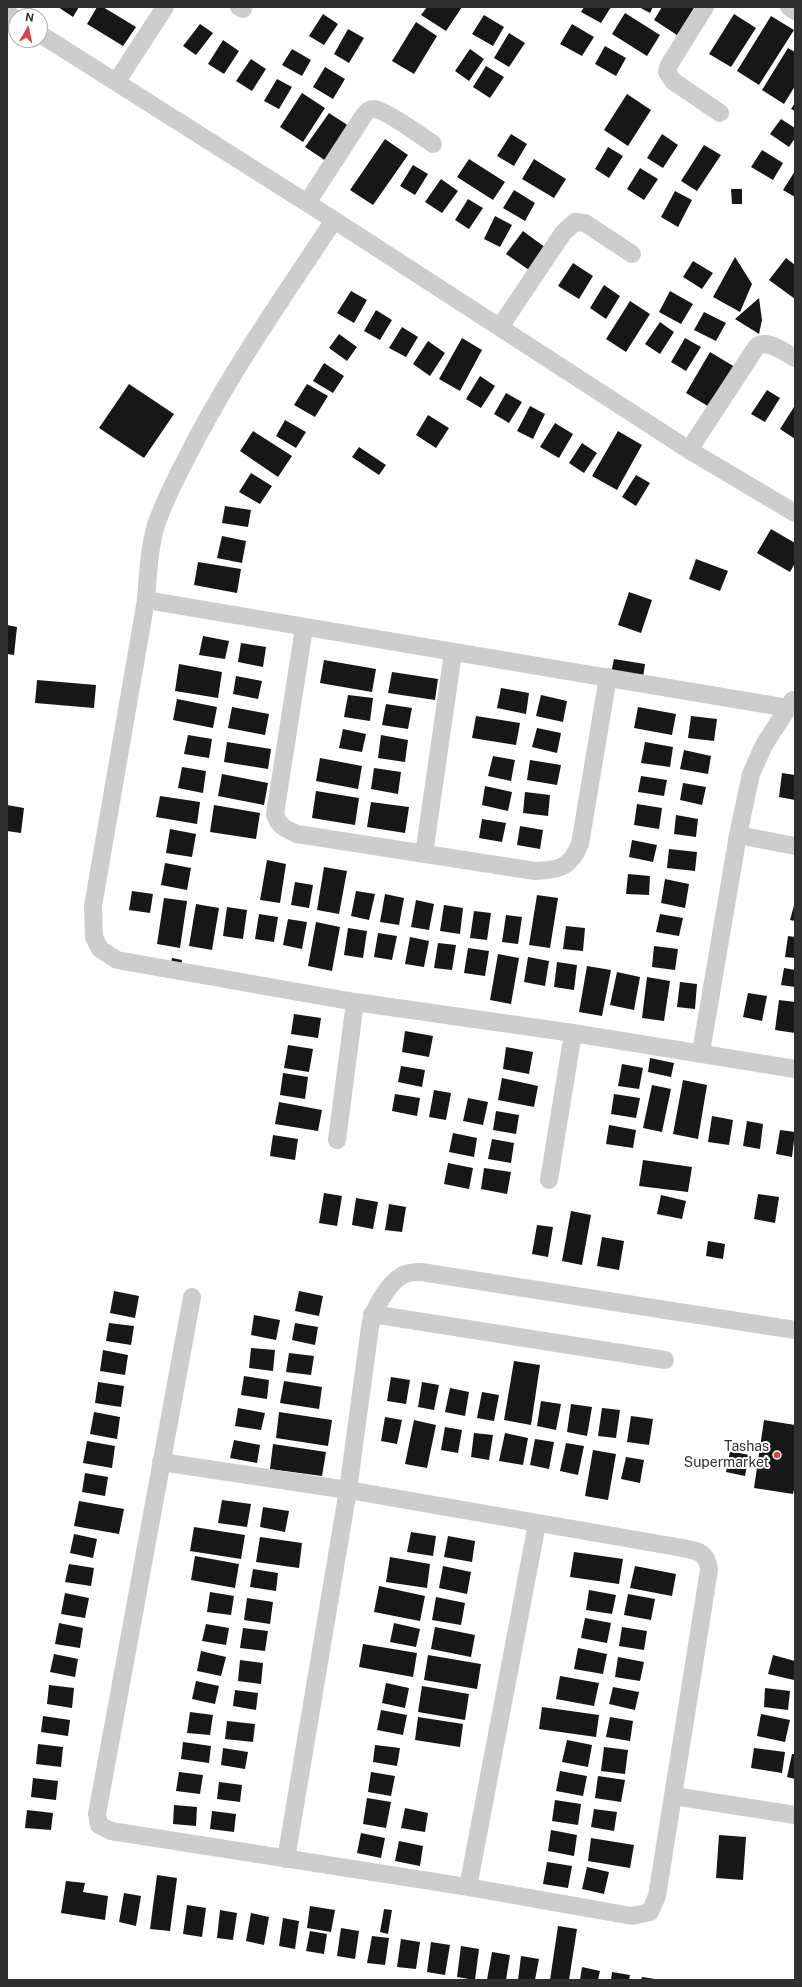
<!DOCTYPE html>
<style>
body{margin:0}
#map{position:relative;width:802px;height:1987px;overflow:hidden;background:#fff;font-family:"Public Sans",sans-serif}
canvas{display:block}
.frame{position:absolute;inset:0;border:8px solid #303030;pointer-events:none}
.north{position:absolute;left:8px;top:8px;width:40px;height:40px;box-sizing:border-box;background:#fff;border:1px solid #acacac;border-radius:50%;rotate:9deg;font-size:11px;font-weight:700;line-height:16px;text-align:center;color:#303030}
.north::after{content:'';display:block;margin:auto;width:14px;height:18px;background:#d4454f;clip-path:polygon(50% 0,100% 100%,50% 72%,0 100%)}
</style>
<div id="map">
<canvas width="802" height="1987"></canvas>
<div class="frame"></div>
<div class="north">N</div>
</div>
<script>
const g = document.querySelector('canvas').getContext('2d');
g.lineJoin = 'round';
function paint(path, color) { g.fillStyle = color; g.fill(path, 'evenodd'); }
function strokePath(path, color, width, dash) { g.strokeStyle = color; g.lineWidth = width; g.lineCap = dash ? 'butt' : 'round'; g.setLineDash(dash || []); g.stroke(path); }
function drawText(font, color, halo, rows, align = 'center') {
  g.font = font + ' "Public Sans",sans-serif'; g.lineWidth = 4; g.setLineDash([]); g.textBaseline = 'middle'; g.strokeStyle = halo; g.fillStyle = color; for (const [text, x, y, turn = 0] of rows) {
    g.save(); g.translate(x, y); g.rotate((+turn || 0) * Math.PI / 180); g.textAlign = isNaN(turn) ? turn : align; if (halo) g.strokeText(text, 0, 0); g.fillText(text, 0, 0); g.restore();
  }
}
paint(new Path2D(`
 M58,7H79L73,17Z
 M97,7H103L136,27L123,46L87,24Z
 M427,7H462L446,31L421,15Z
 M584,7H611L601,23L581,12Z
 M639,7H653L650,13Z
 M662,7H695L677,35L654,20Z
 M625,13L660,35L647,56L612,34Z
 M323,14L338,24L324,45L309,36Z
 M734,14L756,28L731,67L709,54Z
 M484,15L504,27L493,46L472,34Z
 M771,16L794,30L759,85L737,71Z
 M416,22L437,36L414,74L392,61Z
 M200,24L213,33L196,55L183,46Z
 M572,24L594,37L582,56L560,44Z
 M348,29L364,38L349,63L334,54Z
 M509,33L525,43L509,67L494,58Z
 M223,40L239,51L224,74L208,64Z
 M605,46L626,58L616,76L595,64Z
 M788,48L795,52V86L784,104L762,90Z
 M292,49L311,60L302,76L282,65Z
 M470,49L484,59L469,81L455,71Z
 M251,59L266,69L252,91L236,81Z
 M486,66L504,77L490,98L473,87Z
 M325,67L345,79L333,99L313,87Z
 M277,79L292,87L279,109L264,101Z
 M302,93L325,108L303,142L280,127Z
 M627,94L651,110L628,146L604,130Z
 M795,103V111L791,109Z
 M329,113L349,126L326,161L305,147Z
 M781,119L795,128V138L789,147L770,134Z
 M511,134L527,144L514,166L497,156Z
 M662,134L678,145L663,168L647,158Z
 M385,139L408,155L373,205L350,190Z
 M704,145L721,155L697,191L681,181Z
 M608,147L623,156L609,178L595,169Z
 M762,150L783,163L773,180L751,167Z
 M469,159L505,182L493,200L457,177Z
 M534,159L566,179L554,198L522,179Z
 M413,165L428,174L415,195L400,186Z
 M640,168L658,179L644,200L627,189Z
 M795,171V197L783,190Z
 M441,179L458,191L442,213L425,202Z
 M731,189H742V204H732Z
 M514,190L535,203L525,221L503,208Z
 M675,191L692,200L678,227L661,217Z
 M468,199L483,208L469,229L455,220Z
 M495,216L512,225L500,247L484,239Z
 M523,231L546,248L529,270L506,254Z
 M735,257L752,284L740,312L713,297Z
 M786,258L795,265V299L769,280Z
 M693,261L713,273L702,289L683,277Z
 M573,263L593,276L579,299L558,286Z
 M604,285L620,296L606,319L590,308Z
 M351,291L367,300L354,323L337,313Z
 M670,291L693,304L681,324L659,312Z
 M759,298L762,320L759,334L735,319Z
 M630,301L650,314L626,352L606,339Z
 M376,310L392,320L380,340L364,331Z
 M704,312L726,323L716,341L694,330Z
 M660,322L674,332L660,354L645,344Z
 M402,327L418,337L406,357L389,348Z
 M339,334L357,347L347,361L329,348Z
 M462,338L482,350L460,391L439,379Z
 M685,338L701,347L686,371L671,362Z
 M428,341L445,353L430,376L413,364Z
 M710,352L735,367L711,408L686,393Z
 M324,363L344,376L333,393L313,381Z
 M480,376L495,386L481,408L466,399Z
 M129,384L174,414L144,458L99,428Z
 M307,384L328,396L315,417L294,405Z
 M767,390L780,398L765,422L751,414Z
 M506,393L522,402L509,423L494,414Z
 M530,406L545,414L533,439L517,431Z
 M794,407L795,408V439L780,429Z
 M428,415L449,428L436,448L416,435Z
 M285,420L306,432L296,448L276,436Z
 M555,423L573,434L559,458L540,447Z
 M253,431L292,456L278,477L240,451Z
 M618,431L642,445L617,490L592,476Z
 M582,443L597,453L584,473L569,463Z
 M359,447L386,465L379,475L352,457Z
 M251,473L272,486L260,504L239,492Z
 M636,475L650,483L636,506L622,497Z
 M225,506L251,510L248,527L222,523Z
 M771,529L795,543V563L790,572L757,553Z
 M222,536L246,541L242,563L217,558Z
 M696,559L728,571L720,591L689,579Z
 M198,562L241,569L237,593L194,585Z
 M629,592L652,600L641,633L618,625Z
 M7,625L17,627L14,655L7,654Z
 M203,636L229,641L225,659L199,655Z
 M241,643L266,647L263,667L238,662Z
 M614,659L645,664L643,678L611,673Z
 M324,660L376,669L372,692L320,683Z
 M179,664L222,672L218,698L175,691Z
 M392,672L438,679L435,700L388,693Z
 M236,676L262,681L258,699L233,694Z
 M37,680L96,685L94,708L35,703Z
 M501,688L529,693L526,714L497,708Z
 M348,695L373,698L370,721L344,717Z
 M541,695L567,701L563,722L536,716Z
 M177,699L217,707L213,728L173,720Z
 M386,704L412,708L408,729L382,725Z
 M232,707L269,714L265,735L228,728Z
 M638,707L676,714L672,735L634,728Z
 M476,716L520,723L516,745L472,738Z
 M691,716L717,719L714,741L688,738Z
 M537,728L561,733L557,753L532,747Z
 M343,729L366,734L362,752L339,748Z
 M188,735L212,739L209,758L184,754Z
 M381,735L408,740L405,762L378,758Z
 M227,742L271,749L268,769L224,762Z
 M645,742L673,747L670,767L641,763Z
 M684,750L711,756L708,774L680,769Z
 M493,756L515,760L511,781L488,776Z
 M320,758L362,766L358,789L316,781Z
 M530,760L561,765L557,785L527,780Z
 M182,767L206,771L203,793L178,788Z
 M374,768L401,772L398,794L371,789Z
 M782,773L795,775V800L779,797Z
 M222,774L268,783L264,805L218,796Z
 M641,776L667,780L664,796L638,792Z
 M683,783L706,787L702,805L680,800Z
 M485,786L512,792L508,811L482,805Z
 M316,791L359,798L355,825L312,818Z
 M525,792L550,795L548,816L523,813Z
 M160,796L200,802L197,824L156,817Z
 M371,802L409,807L405,833L367,827Z
 M637,804L662,808L659,829L634,825Z
 M7,805L24,808L21,833L7,831Z
 M214,805L260,813L256,839L210,832Z
 M676,815L698,819L696,837L674,834Z
 M482,819L506,823L502,842L479,838Z
 M520,826L543,830L540,849L517,845Z
 M170,829L196,834L192,857L166,853Z
 M632,840L657,845L653,862L629,857Z
 M669,849L697,852L695,871L667,868Z
 M267,860L286,864L280,903L260,900Z
 M165,863L191,868L187,890L161,885Z
 M324,867L347,871L339,914L317,910Z
 M628,874L650,876L649,895L626,894Z
 M665,879L689,884L685,908L661,903Z
 M295,882L313,885L309,908L291,905Z
 M132,891L153,894L150,913L129,910Z
 M356,891L375,894L369,920L351,916Z
 M385,894L404,898L399,925L380,922Z
 M537,895L558,898L550,948L529,945Z
 M164,898L187,901L180,948L157,944Z
 M416,900L434,904L429,930L411,927Z
 M795,902V921L790,920Z
 M196,904L219,908L212,950L189,946Z
 M444,905L463,908L460,934L440,931Z
 M227,907L247,910L243,939L223,936Z
 M474,911L491,913L487,940L470,938Z
 M259,914L278,917L274,942L255,939Z
 M660,914L683,918L679,936L656,932Z
 M506,915L522,917L518,944L502,942Z
 M288,919L307,922L302,949L283,945Z
 M316,922L340,927L332,971L308,966Z
 M566,926L585,928L583,951L563,949Z
 M348,928L367,931L363,958L344,955Z
 M378,933L397,936L392,960L374,957Z
 M788,936L795,937V958L785,957Z
 M410,937L429,941L424,967L405,964Z
 M438,943L456,945L452,970L434,968Z
 M654,946L678,949L675,970L652,967Z
 M468,948L489,951L485,976L464,973Z
 M498,954L519,958L511,1004L490,1000Z
 M528,957L549,961L545,986L524,982Z
 M172,958L182,960L181,967L170,966Z
 M557,962L577,965L574,990L554,987Z
 M587,966L611,970L602,1016L579,1012Z
 M784,968L795,970V987L781,985Z
 M617,972L640,977L634,1010L610,1005Z
 M647,977L670,981L664,1021L642,1018Z
 M680,982L697,984L695,1009L677,1007Z
 M748,993L767,996L762,1021L743,1017Z
 M779,1000L795,1002V1033L775,1030Z
 M294,1014L321,1018L318,1038L291,1034Z
 M405,1031L433,1036L429,1057L402,1052Z
 M288,1045L313,1049L309,1072L284,1068Z
 M506,1047L533,1052L529,1074L503,1069Z
 M650,1058L674,1063L671,1077L648,1072Z
 M622,1064L643,1068L639,1089L618,1086Z
 M401,1066L425,1070L422,1087L398,1082Z
 M283,1073L308,1077L305,1099L280,1095Z
 M502,1078L538,1086L534,1107L498,1100Z
 M683,1080L707,1085L698,1139L673,1134Z
 M652,1085L671,1089L662,1132L643,1128Z
 M434,1090L451,1093L446,1120L429,1117Z
 M395,1094L420,1098L417,1116L392,1111Z
 M614,1094L640,1098L636,1118L611,1114Z
 M468,1098L488,1102L483,1125L463,1121Z
 M279,1102L322,1110L318,1131L275,1124Z
 M496,1111L519,1115L516,1134L493,1130Z
 M712,1116L733,1120L729,1145L708,1142Z
 M747,1121L763,1124L760,1149L743,1146Z
 M609,1125L636,1130L633,1148L606,1144Z
 M780,1130L795,1132L792,1157L776,1154Z
 M453,1133L477,1138L474,1157L449,1152Z
 M273,1135L298,1139L295,1160L270,1156Z
 M492,1139L514,1143L511,1163L488,1159Z
 M643,1160L692,1167L688,1192L639,1186Z
 M448,1163L473,1168L469,1189L444,1184Z
 M484,1168L511,1172L507,1194L481,1189Z
 M324,1193L342,1196L337,1226L319,1223Z
 M758,1194L779,1197L775,1223L754,1219Z
 M661,1195L686,1201L682,1219L657,1214Z
 M356,1198L378,1202L373,1229L352,1225Z
 M389,1204L406,1207L402,1232L385,1230Z
 M571,1211L591,1215L582,1265L562,1261Z
 M537,1225L553,1227L548,1257L532,1254Z
 M602,1237L624,1241L619,1270L597,1266Z
 M708,1241L725,1244L723,1259L706,1256Z
 M114,1291L139,1296L135,1318L110,1313Z
 M299,1291L323,1296L319,1316L295,1311Z
 M254,1315L280,1320L276,1340L251,1335Z
 M109,1323L134,1326L131,1345L106,1341Z
 M295,1323L318,1327L315,1345L292,1340Z
 M251,1348L275,1350L273,1371L249,1368Z
 M103,1350L128,1355L125,1375L100,1371Z
 M289,1353L314,1356L311,1375L286,1372Z
 M514,1361L540,1365L531,1425L504,1420Z
 M244,1376L269,1380L267,1399L241,1395Z
 M391,1377L410,1380L406,1404L387,1401Z
 M284,1381L322,1387L319,1409L280,1403Z
 M98,1382L124,1386L121,1407L95,1403Z
 M422,1382L439,1385L434,1410L418,1407Z
 M450,1388L469,1392L465,1416L445,1412Z
 M482,1392L499,1395L494,1421L477,1418Z
 M541,1401L561,1404L556,1430L537,1426Z
 M571,1404L592,1407L587,1436L567,1432Z
 M238,1408L265,1413L261,1430L235,1426Z
 M602,1408L620,1410L616,1438L598,1436Z
 M94,1412L120,1417L117,1439L90,1434Z
 M279,1412L332,1420L328,1446L276,1438Z
 M631,1416L653,1419L649,1445L627,1442Z
 M385,1417L402,1420L397,1444L381,1441Z
 M414,1420L436,1425L427,1468L405,1464Z
 M764,1420L795,1425V1485L793,1494L754,1488Z
 M445,1427L462,1430L458,1453L441,1450Z
 M474,1433L493,1435L489,1460L471,1457Z
 M505,1433L528,1438L523,1465L499,1461Z
 M535,1439L554,1442L549,1469L530,1465Z
 M234,1440L260,1445L257,1463L230,1458Z
 M87,1441L115,1446L112,1468L83,1463Z
 M566,1443L584,1446L578,1475L560,1471Z
 M273,1444L326,1452L322,1476L270,1469Z
 M593,1450L616,1454L608,1500L585,1496Z
 M730,1451L749,1455L745,1476L726,1472Z
 M626,1457L644,1460L640,1483L621,1479Z
 M85,1473L108,1477L105,1496L82,1492Z
 M222,1500L251,1504L247,1527L218,1523Z
 M79,1501L124,1509L119,1534L74,1526Z
 M263,1507L289,1511L285,1532L260,1527Z
 M194,1527L245,1535L241,1559L190,1551Z
 M411,1532L436,1536L433,1556L407,1552Z
 M74,1534L97,1539L93,1558L70,1553Z
 M448,1536L475,1541L472,1562L444,1557Z
 M260,1537L302,1543L299,1568L256,1562Z
 M574,1552L623,1559L619,1584L570,1577Z
 M195,1556L239,1564L235,1588L191,1580Z
 M390,1557L430,1564L427,1588L386,1582Z
 M69,1564L94,1568L91,1586L65,1582Z
 M443,1566L471,1572L467,1594L439,1588Z
 M635,1566L676,1574L672,1596L630,1588Z
 M253,1569L278,1573L276,1591L250,1587Z
 M379,1586L425,1596L420,1621L374,1612Z
 M589,1590L616,1595L612,1614L586,1610Z
 M210,1592L234,1596L231,1615L207,1612Z
 M65,1593L89,1598L85,1618L61,1614Z
 M628,1594L655,1599L651,1620L624,1615Z
 M436,1597L465,1603L461,1625L432,1620Z
 M247,1598L273,1602L270,1624L244,1620Z
 M585,1618L611,1623L607,1643L581,1638Z
 M59,1623L83,1628L80,1648L55,1644Z
 M394,1623L420,1629L416,1647L390,1642Z
 M206,1624L229,1628L226,1645L202,1641Z
 M435,1627L475,1635L471,1657L431,1649Z
 M622,1627L647,1631L644,1650L619,1646Z
 M243,1628L268,1631L265,1651L240,1648Z
 M363,1644L417,1653L413,1677L359,1667Z
 M578,1648L607,1654L603,1674L574,1669Z
 M201,1651L226,1657L221,1676L197,1671Z
 M54,1654L78,1659L75,1677L50,1672Z
 M428,1655L481,1664L477,1689L424,1680Z
 M773,1655L795,1661L794,1680L768,1674Z
 M618,1657L644,1662L640,1681L615,1677Z
 M240,1660L263,1663L261,1684L238,1681Z
 M560,1676L599,1683L594,1706L556,1699Z
 M196,1681L219,1686L215,1704L192,1699Z
 M386,1683L409,1688L405,1708L382,1703Z
 M49,1685L74,1688L72,1708L47,1704Z
 M422,1686L469,1694L465,1720L418,1712Z
 M613,1687L639,1692L635,1710L609,1704Z
 M765,1688L790,1691L788,1710L764,1707Z
 M235,1690L258,1693L256,1710L233,1706Z
 M542,1707L599,1715L596,1737L539,1729Z
 M381,1710L407,1715L403,1735L377,1730Z
 M190,1712L213,1715L210,1735L187,1733Z
 M761,1714L790,1720L785,1742L757,1736Z
 M43,1716L70,1720L68,1736L41,1732Z
 M418,1717L463,1724L460,1747L415,1740Z
 M610,1717L633,1721L630,1741L606,1737Z
 M227,1721L255,1724L253,1742L225,1739Z
 M567,1740L592,1745L588,1767L562,1762Z
 M183,1742L211,1746L209,1763L181,1759Z
 M38,1744L63,1747L61,1767L36,1764Z
 M375,1745L400,1748L397,1766L373,1762Z
 M604,1747L628,1750L625,1774L601,1771Z
 M223,1748L248,1752L245,1769L221,1765Z
 M754,1748L785,1752L782,1773L751,1768Z
 M792,1754H795V1779L787,1777Z
 M560,1771L587,1776L583,1796L556,1791Z
 M179,1772L203,1775L200,1794L176,1791Z
 M371,1772L395,1776L391,1796L368,1792Z
 M598,1776L625,1780L621,1802L595,1798Z
 M33,1778L58,1781L56,1800L31,1797Z
 M219,1782L242,1785L240,1802L217,1799Z
 M367,1798L391,1802L386,1828L363,1824Z
 M555,1800L581,1804L578,1825L552,1821Z
 M174,1805L197,1807L196,1826L173,1824Z
 M405,1808L428,1813L425,1832L401,1828Z
 M594,1809L617,1812L614,1831L591,1827Z
 M27,1810L53,1813L51,1830L25,1828Z
 M212,1811L236,1814L234,1832L210,1829Z
 M551,1830L577,1835L574,1856L548,1851Z
 M361,1833L385,1838L381,1858L357,1853Z
 M719,1835L746,1837L743,1880L716,1878Z
 M591,1838L634,1845L630,1868L588,1861Z
 M399,1841L423,1846L420,1866L395,1861Z
 M547,1862L572,1866L568,1888L543,1884Z
 M587,1867L609,1872L604,1894L582,1889Z
 M157,1875L177,1878L170,1931L150,1929Z
 M66,1881L85,1883L83,1892L108,1896L105,1920L61,1913Z
 M124,1893L141,1896L136,1926L119,1922Z
 M187,1905L206,1908L202,1937L183,1934Z
 M310,1906L335,1910L331,1932L307,1928Z
 M384,1909L392,1910L388,1934L380,1932Z
 M220,1910L237,1913L233,1940L217,1938Z
 M251,1913L269,1917L264,1945L246,1941Z
 M283,1918L299,1921L295,1949L279,1946Z
 M558,1926L577,1929L569,1980H550Z
 M341,1928L359,1931L355,1959L337,1956Z
 M310,1931L327,1934L324,1954L306,1951Z
 M372,1936L389,1938L385,1965L367,1963Z
 M401,1939L420,1942L416,1969L397,1967Z
 M431,1942L450,1945L445,1975L427,1972Z
 M461,1946L479,1949L475,1980L457,1977Z
 M492,1952L510,1955L506,1980H487Z
 M521,1956L539,1959L535,1980H518Z
 M582,1967L600,1971L598,1980H580Z
 M612,1972L630,1975L629,1980H611Z
 M642,1977L655,1979V1980H641Z`), '#171717');
strokePath(new Path2D(`
 M239,7L243,9
 M705,7L669,65L667,72L673,81L720,113
 M789,7L795,11
 M7,13L16,19
 M40,34L334,220L689,450L795,513
 M117,81L165,7
 M307,203L364,115C366,112 370,109 374,109C384,109 423,137 433,144
 M334,220C283,298 228,375 186,459C175,480 164,502 156,525C149,549 148,575 146,600L93,906L94,937L100,949L117,960L355,1002L573,1033L795,1069
 M500,327L563,233L575,222L585,223L632,254
 M689,450L757,346C769,339 785,353 795,358
 M146,600C360,638 574,671 788,708
 M304,628L275,814C278,826 286,829 297,834L535,871C559,870 570,868 580,844L608,677
 M738,835L795,846
 M424,854L453,653
 M701,1052L738,835L751,774L764,745L793,700
 M337,1140L355,1002
 M549,1180L573,1033
 M372,1314L665,1360
 M161,1462L348,1490L677,1547C694,1551 707,1549 709,1570L657,1896L650,1912L632,1916L468,1887L111,1831L99,1825L97,1814L192,1297
 M674,1796L795,1815
 M286,1859L348,1490L370,1327C373,1310 387,1284 403,1275C409,1272 415,1272 421,1272L795,1330
 M468,1887L537,1524`), '#cdcdcd', 18);
for (const [x, y, r, color] of [
 [777,1455,4,"#d4454f"]
]) { const dot = new Path2D(); dot.arc(x, y, r, 0, 2 * Math.PI); g.fillStyle = color; g.fill(dot); strokePath(dot, '#fff', 1.5); }
drawText('14px', '#303030', '#fff', [
 ["Tashas",769,1447],
 ["Supermarket",769,1463]
], 'right');
</script>
